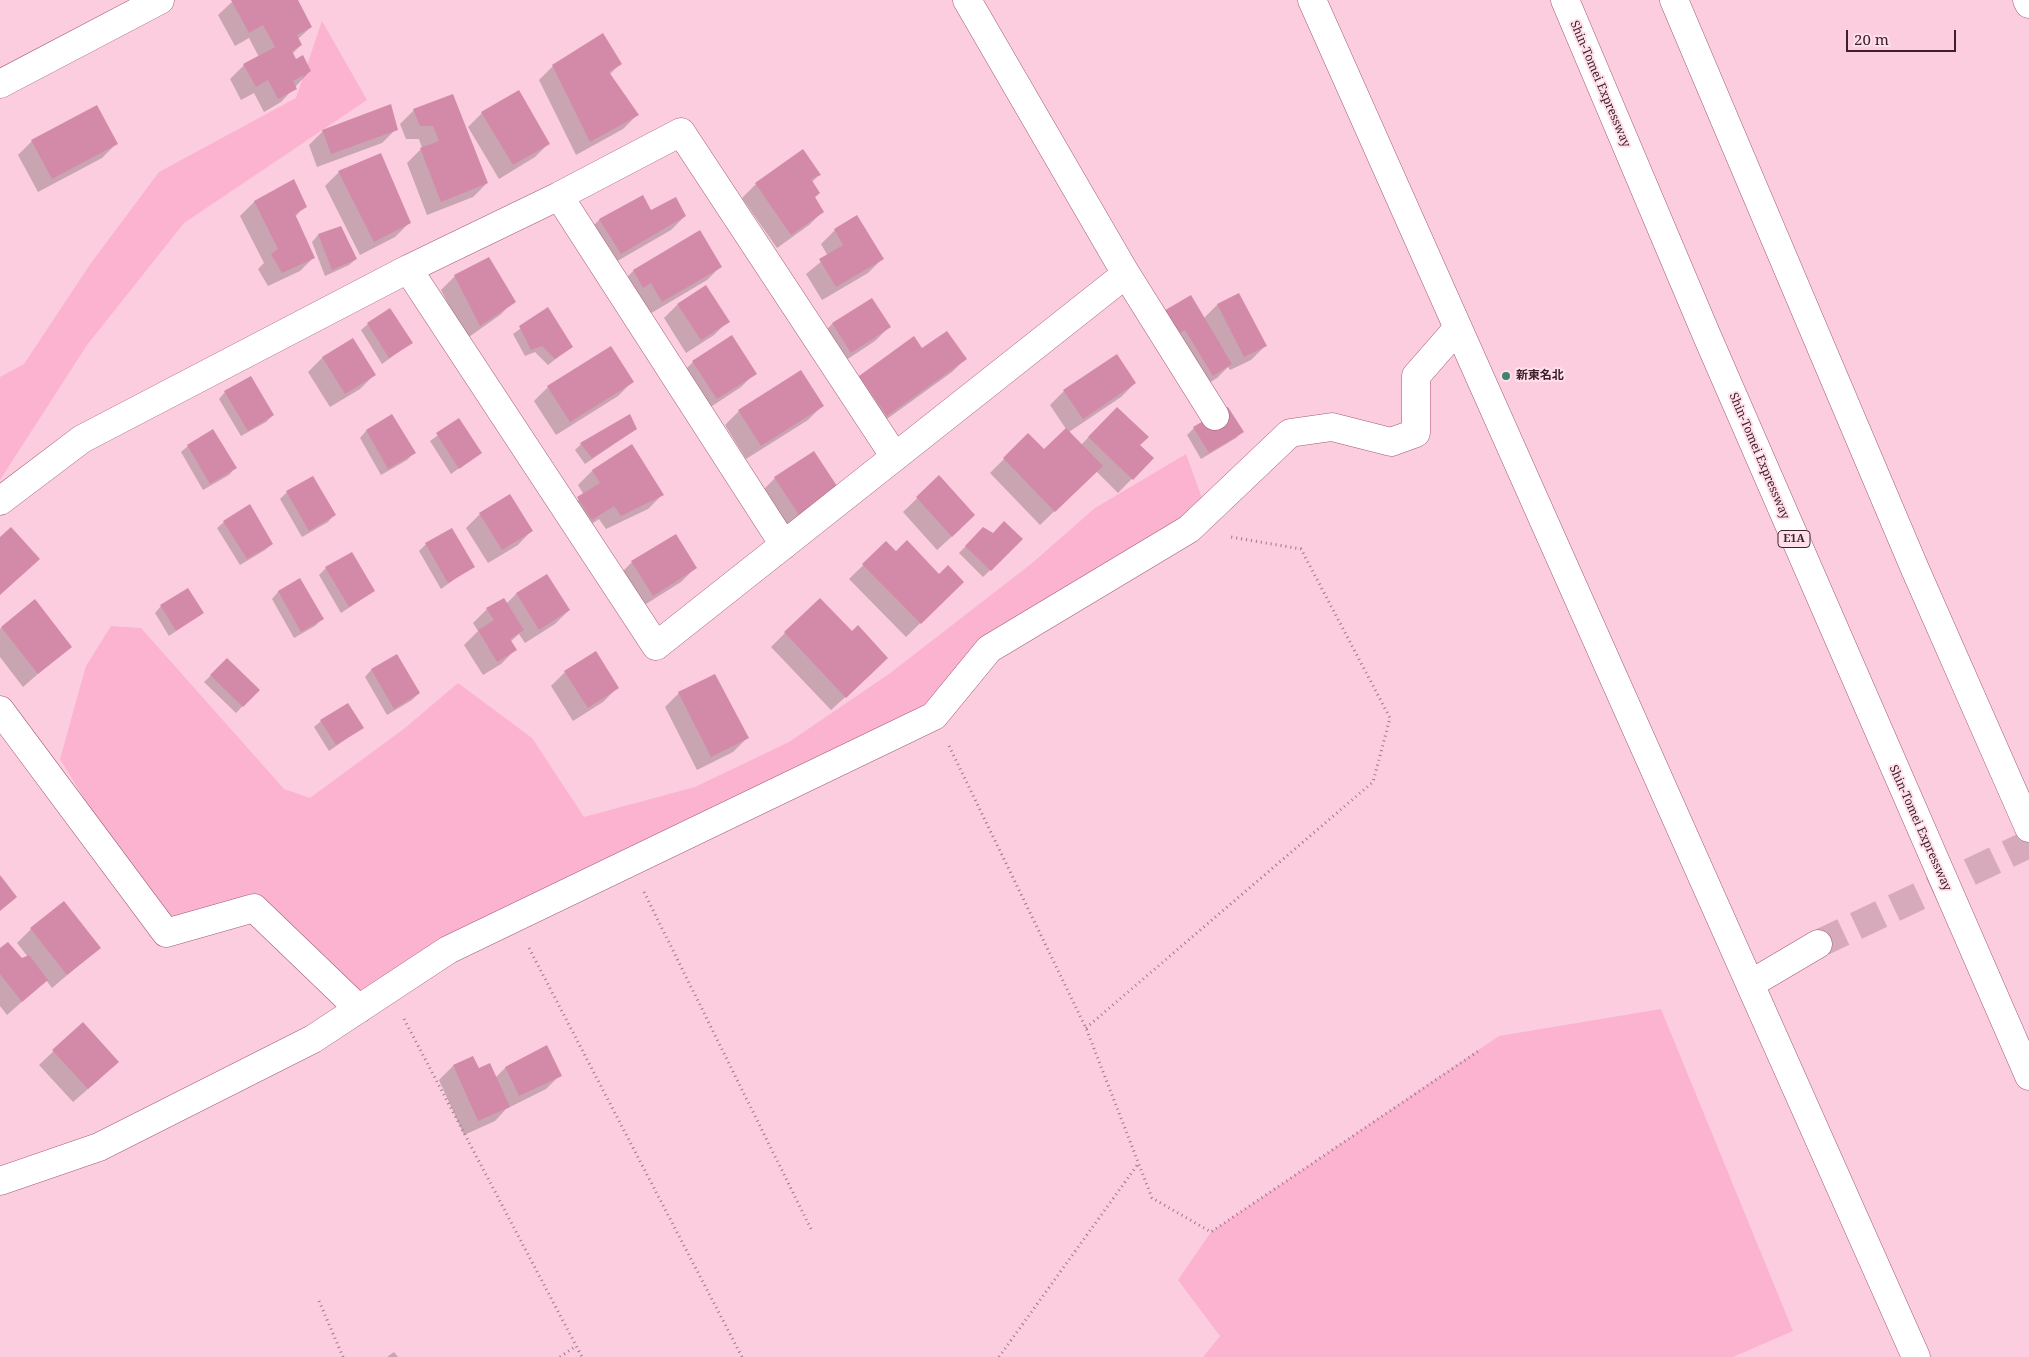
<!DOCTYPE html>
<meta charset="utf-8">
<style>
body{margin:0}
#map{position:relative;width:2029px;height:1357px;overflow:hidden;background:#fccdde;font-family:"Noto Serif",serif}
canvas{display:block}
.scale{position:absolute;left:1846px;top:30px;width:110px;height:22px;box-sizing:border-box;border:2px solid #3d202c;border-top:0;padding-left:6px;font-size:15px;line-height:18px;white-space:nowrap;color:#3d202c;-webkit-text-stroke:4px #ffdfea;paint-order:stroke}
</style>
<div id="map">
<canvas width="2029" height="1357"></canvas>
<div class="scale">20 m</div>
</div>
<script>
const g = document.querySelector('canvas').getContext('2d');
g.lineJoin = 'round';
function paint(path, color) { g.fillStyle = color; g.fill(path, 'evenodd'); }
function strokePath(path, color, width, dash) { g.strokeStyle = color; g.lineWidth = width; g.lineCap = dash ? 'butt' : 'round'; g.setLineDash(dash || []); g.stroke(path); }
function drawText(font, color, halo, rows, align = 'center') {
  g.font = font + ' "Noto Serif","Noto Sans JP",serif'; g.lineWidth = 4; g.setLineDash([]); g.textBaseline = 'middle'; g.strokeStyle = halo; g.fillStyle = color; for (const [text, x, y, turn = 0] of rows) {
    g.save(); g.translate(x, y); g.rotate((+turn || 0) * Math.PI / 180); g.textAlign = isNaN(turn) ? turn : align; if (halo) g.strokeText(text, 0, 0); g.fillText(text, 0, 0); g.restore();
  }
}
paint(new Path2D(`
 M322,21L367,100L184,223L87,345L0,480V377L24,364L91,263L159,172L296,98Z
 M1186,454L1207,512L839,762L369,1003L245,904L166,933L60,759L86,666L111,626L141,628L284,789L310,798L405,728L458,683L532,738L584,817L695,787L789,742L889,674L1031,564L1095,508Z
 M1661,1009L1793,1331L1733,1357H1203L1220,1336L1178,1280L1211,1232L1499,1036Z`), '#fbb3d0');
paint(new Path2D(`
 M234,0H296L311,27L298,39L301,45L292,54L296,61L310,71L281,102L264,112L254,93L241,100L230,79L244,65L259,57L249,38L235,46L218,15Z
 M603,35L620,64L609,75L637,115L623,129L576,155L539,80L553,66Z
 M452,95L487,183L473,197L427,215L407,163L422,148L419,139H406L400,124L414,110Z
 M482,113L549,143L535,157L499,179L468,127Z
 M396,129L382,143L317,167L309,145L323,131Z
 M32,141L116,144L102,158L38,192L18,155Z
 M802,151L819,175L812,182L813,198L823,211L809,225L777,248L742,198L756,184Z
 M339,172L409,223L395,237L360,255L325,186Z
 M293,181L305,206L295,217L314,257L300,271L268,286L258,269L264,263L240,216L254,202Z
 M642,197L650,212L685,216L671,230L607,267L585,234L599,220Z
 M340,228L356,259L349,265L325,276L312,242L318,235Z
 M835,230L882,259L868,273L822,300L806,274L828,256L821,244Z
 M700,232L721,266L707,280L648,315L620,285L633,271Z
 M455,276L514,301L500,315L466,339L441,290Z
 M1238,294L1265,346L1251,360L1230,370L1228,367L1217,378L1199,389L1149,327L1204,318L1217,305Z
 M871,299L889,327L875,341L837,366L818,338L832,324Z
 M677,305L728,321L714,335L686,353L664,318Z
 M548,309L571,347L548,365L535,352L525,356L513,334Z
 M368,324L411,343L382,364L361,330Z
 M352,339L374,375L360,389L330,407L308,372L322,358Z
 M922,350L966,358L952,372L873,429L845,390L859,376Z
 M693,362L755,373L741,387L703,412L679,376Z
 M801,371L822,406L808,420L746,459L725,425L739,411Z
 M632,382L618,396L556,435L534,401L548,387Z
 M1135,383L1121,397L1069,432L1081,445L1103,422L1138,445L1152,458L1118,493L1096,471L1040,525L990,473L1028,435L1044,451L1066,429L1050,405L1064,391Z
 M225,392L273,415L266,422L241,436L219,399Z
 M391,416L414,453L407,460L381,475L360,438L366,431Z
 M459,420L480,453L451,474L430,441Z
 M1194,428L1242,432L1236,438L1201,459L1187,435Z
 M636,429L585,464L575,450L581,444Z
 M188,446L235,468L229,475L203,490L181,452Z
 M631,446L662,495L648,509L606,529L599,519L578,533L564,512L584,495L578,485L592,471Z
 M939,477L960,529L937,550L903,512Z
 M775,478L838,489L785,528L761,492Z
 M287,492L334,515L328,522L302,537L280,499Z
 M480,514L531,531L518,545L488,563L466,528Z
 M224,522L272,544L265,550L240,565L217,528Z
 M983,529L993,534L1021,540L983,577L959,553Z
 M451,530L473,566L441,589L419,551L426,544Z
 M886,543L896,553L939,575L962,582L906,637L849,579Z
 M632,562L695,568L681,582L638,609L618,576Z
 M326,568L374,591L341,613L319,575Z
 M547,575L569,610L555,624L525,643L519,634L510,642L515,650L501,664L483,675L464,645L478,631L473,623L487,609L506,604L516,594Z
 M300,580L322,619L315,626L294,638L272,599L278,592Z
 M35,601L70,646L23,687L0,657V629Z
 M161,606L202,613L169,636L155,613Z
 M785,633L873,672L831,710L771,647Z
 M397,656L419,693L412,700L387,715L365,677L371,670Z
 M227,660L258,690L236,713L204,682Z
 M565,672L617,688L603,702L573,721L551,686Z
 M714,675L747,738L733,752L697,770L665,707L679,693Z
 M321,721L362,728L329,751L314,727Z
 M31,929L99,948L52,988L46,980L7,1015L0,1006V949L22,959L28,957L17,943Z
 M82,1024L103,1076L73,1102L39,1065Z
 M473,1057L478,1070L496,1077L505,1068L560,1075L546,1089L506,1109L495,1121L464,1135L439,1080L453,1066Z
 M394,1352L398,1357H387Z`), '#0003');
paint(new Path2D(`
 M231,0H298L312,27L297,35L302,45L292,51L296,59L303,55L311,71L293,81L297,89L278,99L268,80L256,87L243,64L275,47L263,25L249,33Z
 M603,33L622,64L609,72L639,115L590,142L552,65Z
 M519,90L550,144L513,165L481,112Z
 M453,94L488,183L441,202L420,148L439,141L433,126H420L413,109Z
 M391,104L398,130L331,154L322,130Z
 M97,105L118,144L52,179L31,140Z
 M803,149L821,175L811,179L820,193L815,197L824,212L791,235L755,183Z
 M381,153L411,223L374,242L338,171Z
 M294,179L307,207L295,214L315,258L282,273L271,254L278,249L254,201Z
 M643,195L651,210L676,197L686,216L621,254L599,219Z
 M857,215L884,259L836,287L819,259L843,245L834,229Z
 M341,226L357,259L332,270L318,234Z
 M700,230L722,267L662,302L651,283L643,288L633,270Z
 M489,257L516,302L480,326L454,275Z
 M706,285L730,322L701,340L677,304Z
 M1239,293L1267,346L1244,357L1217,304Z
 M1191,295L1232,364L1213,376L1185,330L1176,335L1162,312Z
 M872,298L891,327L851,353L832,323Z
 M548,307L573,347L555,359L542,346L531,350L519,326Z
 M390,308L413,343L389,358L367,323Z
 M947,331L967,359L887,416L859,376L914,336L922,348Z
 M732,335L757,374L717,399L692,361Z
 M353,338L376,375L345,394L322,357Z
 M611,346L634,382L570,422L547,386Z
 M1117,354L1136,383L1083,419L1063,390Z
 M801,370L824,406L761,446L738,410Z
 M251,376L274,415L248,431L224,391Z
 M1117,407L1149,437L1140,445L1154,458L1133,480L1088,437Z
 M1228,407L1244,432L1209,453L1193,427Z
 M392,414L416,453L388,469L366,430Z
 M630,414L637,429L592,458L580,443Z
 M459,418L482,453L459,469L436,433Z
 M1066,428L1103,466L1055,512L1003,458L1028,433L1044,449Z
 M213,429L237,468L210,484L187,445Z
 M632,444L664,495L621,516L614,506L592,520L577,497L600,483L592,470Z
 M814,451L839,489L799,515L774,477Z
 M939,475L975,515L952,537L916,497Z
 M313,476L336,515L309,531L286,491Z
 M510,494L533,531L502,550L479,513Z
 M250,504L273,544L247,559L223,521Z
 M1004,521L1023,539L991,571L965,546L983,527L993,533Z
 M11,527L40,559L0,595V537Z
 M452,528L475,567L448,583L425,543Z
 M676,534L697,568L653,596L631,561Z
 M907,540L939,574L948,565L964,582L921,624L862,564L886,541L896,551Z
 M352,552L375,591L349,607L325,567Z
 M547,574L570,610L539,630L516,593Z
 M300,578L324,619L301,632L278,591Z
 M188,588L204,613L176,631L160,605Z
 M504,598L524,630L510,639L517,650L497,662L478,630L494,620L486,608Z
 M820,598L852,631L858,625L888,658L846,698L784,632Z
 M35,599L72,647L38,674L1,627Z
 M596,651L619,688L588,708L564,671Z
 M397,654L420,693L394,709L371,669Z
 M227,658L260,690L243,707L210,675Z
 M715,674L749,738L711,757L678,692Z
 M348,703L364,728L336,745L320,720Z
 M0,875L17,897L0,911Z
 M64,901L101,948L67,975L30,928Z
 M8,942L22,958L29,955L48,980L22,1002L0,974V948Z
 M83,1022L119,1062L88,1089L52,1050Z
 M547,1045L562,1076L519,1096L505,1067Z
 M473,1056L479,1068L490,1063L510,1107L478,1121L453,1065Z`), '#d38aa8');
strokePath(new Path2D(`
 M1818,944L2029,844`), '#d6aaba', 28, [28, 14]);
const minor = new Path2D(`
 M967,0L1126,274L1215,416
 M1312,0C1511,453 1717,904 1916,1357
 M2027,0L2029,4
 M0,84L160,0
 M559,196L784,545
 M408,269L656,646L1126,274
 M0,501L82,439L408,269L559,196L681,132L895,457
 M0,710L166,933L254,908L359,1009
 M1752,983L1818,944
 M0,1181L99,1147L313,1039L448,950L934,716L989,649L1189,529L1290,433L1332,427L1391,442L1416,433V376L1457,329`);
const highway = new Path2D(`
 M1565,0L1707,336L2029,1076
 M1674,0L1915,569L2029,828`);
strokePath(minor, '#9f5b77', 29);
strokePath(highway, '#9f5b77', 29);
strokePath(new Path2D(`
 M949,746L1086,1028L1152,1198L1211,1232L1480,1050
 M644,892L812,1231
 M529,948L742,1357
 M404,1019L582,1357
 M1086,1028L1373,782L1390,718L1301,549L1231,537
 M319,1301L343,1357
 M560,1357L576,1346
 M999,1357L1138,1164`), '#9d7785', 3, [1, 4]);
strokePath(minor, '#fff', 28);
strokePath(highway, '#fff', 28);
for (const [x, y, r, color] of [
 [1506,376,5,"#428270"]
]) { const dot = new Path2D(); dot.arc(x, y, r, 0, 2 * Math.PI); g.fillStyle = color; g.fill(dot); strokePath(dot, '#ffdfea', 2); }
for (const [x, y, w] of [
 [1794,539,32]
]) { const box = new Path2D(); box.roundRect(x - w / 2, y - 8.5, w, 17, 4); g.fillStyle = '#ffdfea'; g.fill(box); strokePath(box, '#3d202c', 1); }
drawText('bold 11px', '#3d202c', null, [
 ["E1A",1794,539]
]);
drawText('12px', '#3d202c', '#ffdfea', [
 ["Shin-Tomei Expressway",1600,84,67],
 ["Shin-Tomei Expressway",1759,456,67],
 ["Shin-Tomei Expressway",1920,828,66]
]);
drawText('bold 12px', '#3d202c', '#ffdfea', [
 ["新東名北",1516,376]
], 'left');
</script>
